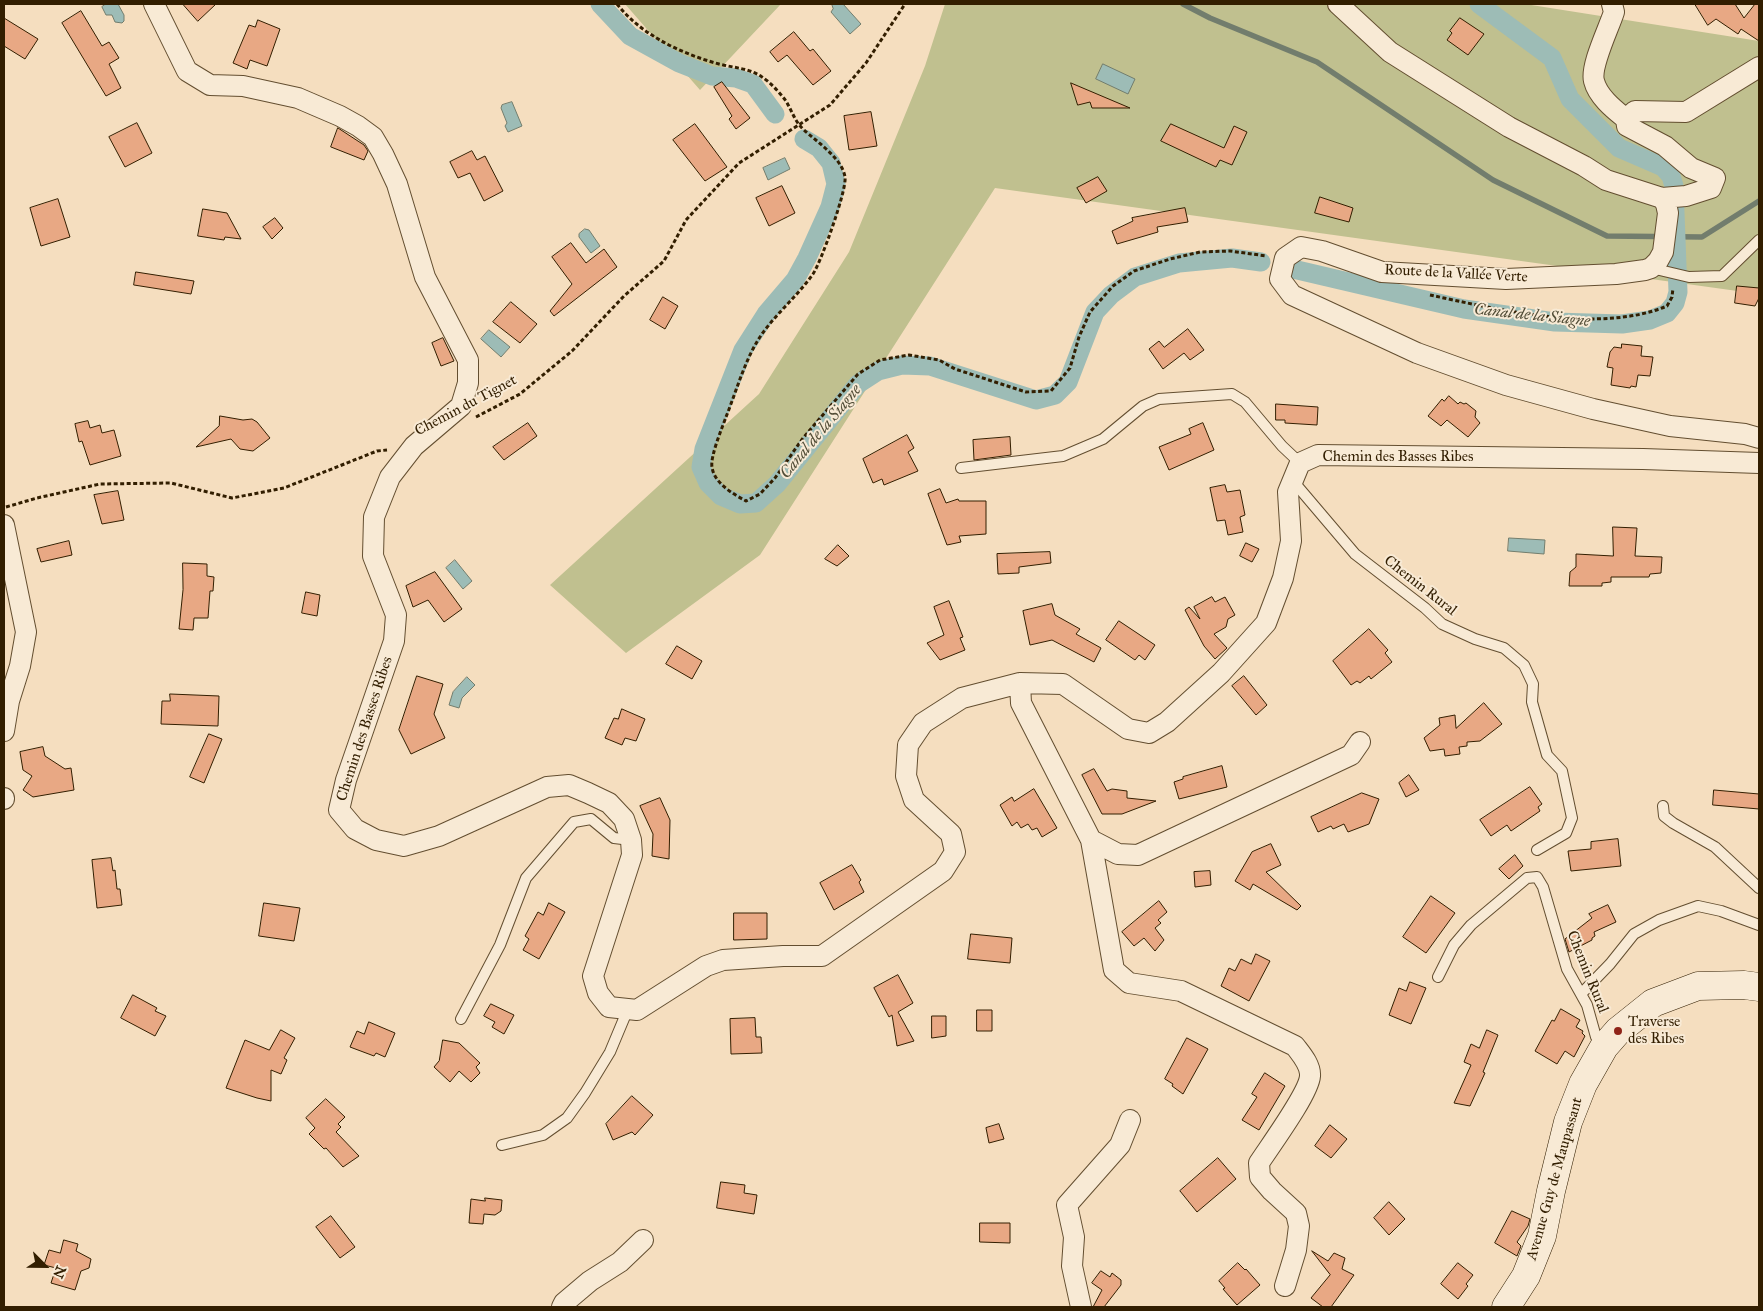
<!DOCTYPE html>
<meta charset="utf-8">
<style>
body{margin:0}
#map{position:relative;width:1763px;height:1311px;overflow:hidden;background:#f5debf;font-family:"IM FELL Great Primer",serif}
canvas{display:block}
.frame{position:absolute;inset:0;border:5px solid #321e00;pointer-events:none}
.north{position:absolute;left:20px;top:1241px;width:50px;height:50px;-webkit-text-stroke:4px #f8ead5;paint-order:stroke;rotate:113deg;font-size:14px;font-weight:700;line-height:20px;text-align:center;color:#321e00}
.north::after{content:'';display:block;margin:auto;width:18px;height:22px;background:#321e00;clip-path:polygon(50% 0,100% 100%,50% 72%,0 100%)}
</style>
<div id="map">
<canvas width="1763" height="1311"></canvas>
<div class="frame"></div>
<div class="north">N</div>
</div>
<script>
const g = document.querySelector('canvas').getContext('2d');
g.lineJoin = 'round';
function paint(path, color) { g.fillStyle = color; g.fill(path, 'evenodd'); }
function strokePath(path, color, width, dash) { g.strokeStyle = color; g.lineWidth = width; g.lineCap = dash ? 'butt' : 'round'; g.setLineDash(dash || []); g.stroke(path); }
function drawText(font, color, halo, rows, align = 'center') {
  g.font = font + ' "IM FELL Great Primer",serif'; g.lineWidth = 4; g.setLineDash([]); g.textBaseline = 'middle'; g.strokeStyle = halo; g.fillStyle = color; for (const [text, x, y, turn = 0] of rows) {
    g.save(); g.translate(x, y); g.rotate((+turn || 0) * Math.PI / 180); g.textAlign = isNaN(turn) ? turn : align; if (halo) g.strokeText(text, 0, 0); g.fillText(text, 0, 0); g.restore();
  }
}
paint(new Path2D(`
 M625,4H781L700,90Z
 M945,4H1525L1759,41V294L995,188L760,555L626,653L550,585L759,394L849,252L925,66Z`), '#c0c08f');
const water = new Path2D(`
 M106,4H118L124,15V21L122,23L115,22L112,15H106L102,7Z
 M832,4H843L861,24L850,34L831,12L833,9Z
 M1103,64L1135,79L1128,94L1096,79Z
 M512,102L522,126L508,132L505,126L507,123L501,108L502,105Z
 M785,158L790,169L768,180L763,168Z
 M585,229L589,230L600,246L591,253L579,237V234Z
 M489,330L510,347L501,357L481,339Z
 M1509,538L1545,540L1544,554L1508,551Z
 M455,560L472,581L463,589L446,568Z
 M467,677L475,685L462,698L459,708L449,705L453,692Z`);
paint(water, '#9dbcb6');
strokePath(water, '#727d6d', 1);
strokePath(new Path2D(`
 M1183,4L1210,18L1317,62L1493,180L1607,236L1702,237L1759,201`), '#727d6d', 5.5);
strokePath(new Path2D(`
 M600,4L630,36L679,63L712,76L736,78L753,84L775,114
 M804,139L819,148L831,163L836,184L830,207L807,258L795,280L766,314L743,350L704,449L701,467L708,483L721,496L740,504L756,503L777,484L858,384L878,371L902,365L930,366L1036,400L1055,395L1068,382L1095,312L1111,295L1135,277L1179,263L1232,258L1261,262
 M1293,269L1464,309L1555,322L1622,324L1650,320L1667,313L1675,303L1678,292L1674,186L1671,176L1663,167L1619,148L1570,99L1552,58L1479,4`), '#9dbcb6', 19);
const building = new Path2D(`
 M183,4H216L198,21Z
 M1695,4H1735L1744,18L1755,4H1759V41L1741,29L1738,34L1716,19L1708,25Z
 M81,11L102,46L109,42L119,58L109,64L121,88L106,96L62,23Z
 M4,18L38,39L25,59L4,46Z
 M1460,18L1484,34L1468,55L1447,40L1452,33L1450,31Z
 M258,20L280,29L267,66L250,60L247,69L233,63L249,25L255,27Z
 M794,32L810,51L813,49L831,71L813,85L787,55L778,62L770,52Z
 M722,82L750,118L736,129L729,119L732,116L714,87Z
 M1071,83L1130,108H1092L1090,102L1078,105Z
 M871,112L877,146L849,150L844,116Z
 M137,123L152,153L125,167L109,137Z
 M695,124L727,167L705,181L673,140Z
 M1171,124L1224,148L1234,126L1247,132L1232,165L1220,160L1216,167L1161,141Z
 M338,128L364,145L368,151L364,160L331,147Z
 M472,151L477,160L485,156L503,191L484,201L470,173L458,178L450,162Z
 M1098,177L1107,191L1086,203L1077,188Z
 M782,186L795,213L769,226L756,198Z
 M1320,197L1353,208L1349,222L1315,213Z
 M58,199L70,237L41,246L30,208Z
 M1185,208L1188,222L1157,227L1158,232L1117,244L1112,231L1133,221L1132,218Z
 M203,209L227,213L241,239L225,237L224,240L198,236Z
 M275,218L283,228L272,239L263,227Z
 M571,243L586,263L604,249L617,267L554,316L550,311L572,284L552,257Z
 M136,272L194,281L191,294L134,285Z
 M1737,286L1759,288V298L1755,306L1735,303Z
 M663,297L678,306L665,329L650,320Z
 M511,302L537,324L520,343L493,322Z
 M1188,329L1204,350L1190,360L1184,353L1163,369L1149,349L1159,341L1164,347Z
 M443,338L454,361L441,366L432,343Z
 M1622,344L1642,346L1641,356L1653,357L1650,376L1638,375L1636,387L1631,386L1630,388L1611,385L1613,368L1607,367L1610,352L1614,347L1621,348Z
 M1449,396L1458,404L1460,402L1464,404L1466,403L1476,411L1475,417L1480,423L1468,437L1447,420L1441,426L1428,416L1442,399L1444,401Z
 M1276,404L1318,407L1317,425L1285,423V420H1276Z
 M220,416L243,420L252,419L257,422L270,438L253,451L240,449L231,439L196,447L219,426Z
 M88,421L90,428L100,425L102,433L114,430L121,456L90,465L82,441L79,442L75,424Z
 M528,423L537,436L504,460L493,447Z
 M1203,423L1214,450L1169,470L1159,447L1191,434L1189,429Z
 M907,435L914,448L908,452L918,471L884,485L882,479L873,483L863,459Z
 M1010,437L1011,455L974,460L973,440Z
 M1225,485L1227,492L1240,490L1245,515L1240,517L1243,532L1228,535L1225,520L1217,521L1210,488Z
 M940,489L946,503L958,499L959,501H986V534L959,536L961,542L947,545L928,494Z
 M118,491L124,520L102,524L94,495Z
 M1613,527L1637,528L1635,556L1662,557L1661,573L1650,574L1649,577H1611V582L1602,583V586H1569L1570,572L1576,567V554L1613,556Z
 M69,541L72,555L41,562L37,549Z
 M1246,543L1259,549L1252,562L1240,556Z
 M838,545L849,556L837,566L825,559Z
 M1050,552L1051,563L1019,567V573L998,574L997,554Z
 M183,563L207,564V576L214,577L213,591H210L208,618H194L193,630L179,629L183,590Z
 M435,572L462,609L444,622L428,600L413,607L406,586Z
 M306,592L320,595L317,616L302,613Z
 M1212,597L1215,602L1225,597L1235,615L1228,619L1226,627L1214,634L1227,648L1215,659L1204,646L1185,610L1189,607L1200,619L1194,607Z
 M949,601L963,637L960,638L965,650L940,660L927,643L944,635L934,607Z
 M1052,604L1055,615L1080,629L1076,634L1101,648L1094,662L1052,640L1030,645L1023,611Z
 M1119,621L1155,645L1145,660L1139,655L1135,660L1106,640Z
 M1369,629L1388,650L1385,653L1392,662L1371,679L1369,676L1360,683L1357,681L1351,685L1333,661Z
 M677,646L702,661L692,679L666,664Z
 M417,676L443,684L434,714L445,738L411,754L399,730Z
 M1244,676L1267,705L1256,715L1232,686Z
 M170,694L219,696L218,726L161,724L162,701H170Z
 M1484,703L1502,724L1480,741L1467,742V746L1459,747L1460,754L1445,756L1444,749L1430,751L1424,738L1440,725L1439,718L1455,715L1456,728Z
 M622,709L645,719L636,741L625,738L622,745L605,738L614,718L618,719Z
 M209,734L222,739L204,783L190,777Z
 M43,747L45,756L65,769L71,768L74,790L33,797L23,790L32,776L23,770L20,752Z
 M1222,766L1227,787L1179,799L1174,782L1183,779V777Z
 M1094,769L1107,791L1112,789L1127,791V798L1156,801L1122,814H1102L1082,775Z
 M1409,775L1419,790L1406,797L1399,783Z
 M1530,787L1542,804L1538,807L1540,811L1511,831L1507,825L1491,836L1480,820Z
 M1034,789L1057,828L1042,837L1037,828L1032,830L1028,824L1021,828L1017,822L1012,826L1000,805L1012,797L1014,801Z
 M1714,790L1759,794V809L1713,805Z
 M1362,793L1379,799L1369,824L1348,832L1344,824L1333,829L1331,826L1318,832L1311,817Z
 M660,798L670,820L669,859L652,856L653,834L640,806Z
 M1618,839L1621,866L1571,871L1568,851L1591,849V842Z
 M1271,844L1281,865L1266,872L1301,906L1297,910L1253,884L1250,890L1235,881L1252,852Z
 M1515,855L1523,866L1509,879L1499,869Z
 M111,858L113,871L115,870L117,889H120L122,905L97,908L92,860Z
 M852,865L861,880L859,882L864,892L834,910L820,883Z
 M1210,871L1211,885L1195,887L1194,872Z
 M1431,896L1455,913L1426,953L1403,937Z
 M1159,901L1167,912L1158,920L1161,923L1155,928L1164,940L1155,951L1144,938L1134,946L1122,932Z
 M264,903L300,908L294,941L259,936Z
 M549,903L565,912L539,959L523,950L529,939L525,936L538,912L543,915Z
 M1608,905L1616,922L1594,932L1595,936L1592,938V940L1569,952L1565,939L1592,918L1589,914Z
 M734,913H767V939L734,940Z
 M971,934L1012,938L1010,963L968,959Z
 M1256,954L1270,961L1249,1001L1221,986L1229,968L1235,971L1241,959L1251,964Z
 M898,975L913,1003L898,1012L914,1041L897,1046L892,1015L889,1017L874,988Z
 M1410,982L1426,988L1411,1024L1389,1015L1399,988L1406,991Z
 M133,995L157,1008L155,1011L166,1016L155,1036L121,1018Z
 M491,1004L514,1015L504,1034L492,1027L495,1022L484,1016Z
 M1561,1009L1580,1020L1576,1027L1583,1031L1582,1033L1585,1036L1574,1057L1565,1051L1557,1064L1535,1051L1552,1020L1554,1021Z
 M977,1010H992V1031H977Z
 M932,1016H946V1036L932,1038Z
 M755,1018L756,1037H761L762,1053L731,1054L730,1019Z
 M369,1022L395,1033L385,1057L376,1053L374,1056L350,1047L357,1031L364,1034Z
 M281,1030L295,1038L284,1058L287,1060L281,1074L271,1070V1101L257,1098L226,1088L245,1040L269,1050Z
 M1487,1030L1498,1035L1483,1072L1485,1073L1470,1106L1454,1103L1471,1065L1464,1062L1471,1044L1479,1048Z
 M1187,1038L1208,1049L1183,1094L1172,1086L1173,1084L1165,1079Z
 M443,1040L459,1043L480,1063L476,1067L480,1073L471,1082L459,1071L450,1082L434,1067L439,1061Z
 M1265,1073L1285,1086L1259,1130L1242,1120L1257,1097L1252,1094Z
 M632,1096L653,1115L635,1135L632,1132L613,1140L606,1124Z
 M326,1099L345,1117L338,1124L341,1127L336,1132L359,1156L343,1167L326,1148L324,1149L309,1134L315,1128L306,1118Z
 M999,1124L1004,1139L989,1143L986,1128Z
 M1330,1125L1347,1139L1331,1158L1315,1146Z
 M1218,1158L1236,1179L1197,1212L1180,1191Z
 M721,1182L745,1185L744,1193L757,1195L754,1214L717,1208Z
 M485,1198L502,1200L501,1211L495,1215L484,1214L483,1224L469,1223L471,1199L485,1201Z
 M1389,1202L1405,1219L1389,1235L1374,1218Z
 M1512,1211L1530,1219L1528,1226L1517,1242L1521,1246L1517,1256L1495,1243Z
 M331,1216L355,1247L340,1258L316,1227Z
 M980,1223H1010V1243L980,1242Z
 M64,1240L78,1244L76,1251L91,1259L89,1268L81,1271L75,1290L51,1283L56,1268L44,1265L49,1250L60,1253Z
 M1312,1251L1328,1261L1334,1253L1345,1258L1342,1269L1354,1275L1331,1307H1323L1311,1298L1330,1275Z
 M1238,1263L1245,1270L1246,1269L1260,1285L1237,1305L1223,1289L1225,1288L1219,1281Z
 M1458,1263L1473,1275L1466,1284L1468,1286L1458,1299L1441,1284Z
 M1101,1271L1110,1277L1112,1273L1121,1280V1285L1104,1307H1093L1102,1290L1092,1283Z`);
paint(building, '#e8a884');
strokePath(building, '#321e00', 1);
const lane = new Path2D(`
 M1651,268L1689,277L1722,276L1759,240
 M961,468L1063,456L1103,439L1143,406L1159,399L1232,394L1245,402L1282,446L1300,463
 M1293,481L1355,554L1425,608L1442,624L1475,639L1504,648L1524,665L1533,684L1532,702L1547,755L1562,771L1572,818L1566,833L1537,850
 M1663,806L1664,816L1673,823L1715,847L1759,888
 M1438,977L1454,945L1471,925L1527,878L1537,877L1543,887L1567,969L1587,1005L1596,1037L1603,1046
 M1581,994L1610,964L1634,934L1659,920L1698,906L1721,911L1759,925
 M461,1019L500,945L526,878L574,822L591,819L614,838L631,840
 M502,1145L543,1135L567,1118L585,1093L610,1052L628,1009`);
const street = new Path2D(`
 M154,4L187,71L210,85L243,86L298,98L340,116L358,126L373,137L383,154L397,184L425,277L468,360V383L461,406L414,446L390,477L374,517L373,556L396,615L394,641L346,780L339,810L355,829L376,840L404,846L439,836L547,787L569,785L588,793L609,803L624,819L631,840L632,855L593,976L598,993L609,1007L637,1010L706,966L723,960L783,956H822L943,871L955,852L951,834L914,800L906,776L908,745L923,723L962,698L1020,683L1063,684L1128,729L1149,733L1167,722L1221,673L1266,623L1283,578L1291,541L1288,492L1300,463L1318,455L1643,459L1759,463
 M1338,4L1390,52L1509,127L1584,166L1606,180L1662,198L1666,204L1668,213L1663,252L1658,261L1651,268L1645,270L1616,274L1506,279L1382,272L1322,251L1301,247L1285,258L1280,279L1292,295L1417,353L1506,385L1593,409L1670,426L1745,434L1759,438
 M1612,4L1614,12C1609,28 1590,66 1594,81C1598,97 1615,110 1626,119
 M1662,198L1686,196L1711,188L1715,178L1691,168L1665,146L1627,126L1626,119L1635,111L1686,112L1759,67
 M4,525L26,632L20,666L9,701L4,731
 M1020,683L1021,703L1091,840L1118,854L1138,855L1351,755L1360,742
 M4,798V799
 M1091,840L1114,970L1129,983L1181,991L1295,1046C1301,1054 1311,1065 1310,1076C1309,1093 1270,1146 1259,1163L1260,1177L1272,1191L1296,1213L1299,1226L1296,1250L1285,1286
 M562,1307L564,1303L590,1281L620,1262L643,1240
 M1081,1307L1072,1266L1074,1237L1067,1205L1120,1145L1130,1120`);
const secondary = new Path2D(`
 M1506,1307L1526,1276L1542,1236L1551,1191L1568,1122L1583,1084L1604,1047L1618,1031L1653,1003L1698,986L1744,985L1759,987`);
strokePath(lane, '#634e30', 12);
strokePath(street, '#634e30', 22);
strokePath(secondary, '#321e00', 29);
strokePath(new Path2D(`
 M617,4C641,35 682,54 719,64C734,68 749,68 762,77C770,82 780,93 786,101C792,111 795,122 804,130C817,142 842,158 845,177C847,190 821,262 813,274C797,297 773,316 758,340C744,363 736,392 726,417C722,428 710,457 712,467C714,483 733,494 746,501L760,494L775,478L803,438L858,374L880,360L909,355L939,360L955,369L1026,392L1051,391L1070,368L1079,337L1090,312L1113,286L1134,271L1170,259L1200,252L1230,251L1267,256
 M1430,295C1500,310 1600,334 1667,306L1672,297L1673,288
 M476,417L520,394L572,351L624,296L664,261L686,220L739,163L830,105L866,63L905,4
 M6,507L37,498L100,484L171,483L232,498L284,488L377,451L387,450`), '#321e00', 3, [4, 2.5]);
strokePath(lane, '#f8ead5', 10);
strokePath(street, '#f8ead5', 20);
strokePath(secondary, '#f8ead5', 28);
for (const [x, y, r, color] of [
 [1618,1031,5,"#8f2418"]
]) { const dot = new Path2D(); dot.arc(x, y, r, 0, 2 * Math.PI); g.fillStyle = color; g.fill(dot); strokePath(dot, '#f8ead5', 2); }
drawText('15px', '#321e00', '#f8ead5', [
 ["Route de la Vallée Verte",1456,274,3],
 ["Chemin du Tignet",466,406,-28],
 ["Chemin des Basses Ribes",1398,457],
 ["Chemin Rural",1420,586,38],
 ["Chemin des Basses Ribes",365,729,-72],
 ["Chemin Rural",1587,972,68],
 ["Avenue Guy de Maupassant",1555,1179,-74]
]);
drawText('15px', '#321e00', '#f8ead5', [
 ["Traverse",1628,1022],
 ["des Ribes",1628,1039]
], 'left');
drawText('italic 16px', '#524d37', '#f8ead5', [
 ["Canal de la Siagne",1532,316,6],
 ["Canal de la Siagne",821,432,-50]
]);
</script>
